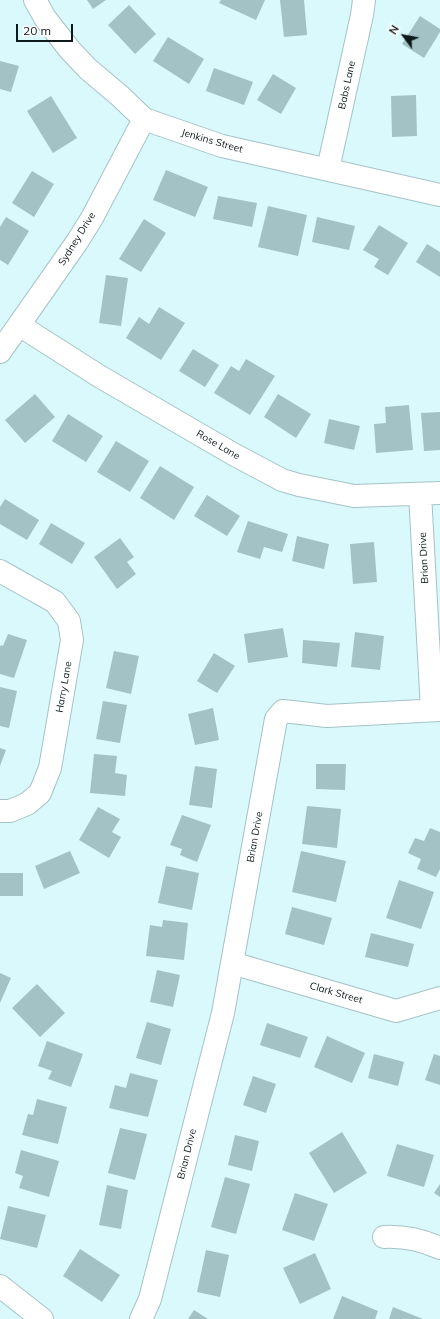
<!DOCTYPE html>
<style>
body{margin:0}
#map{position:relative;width:440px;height:1319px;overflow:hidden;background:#d9f9fd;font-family:Mulish,sans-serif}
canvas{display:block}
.north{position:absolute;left:384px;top:16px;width:40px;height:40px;-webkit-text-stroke:3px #fff;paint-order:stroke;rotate:302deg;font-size:11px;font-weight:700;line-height:16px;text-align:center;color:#0e191b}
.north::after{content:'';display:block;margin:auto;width:14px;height:18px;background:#0e191b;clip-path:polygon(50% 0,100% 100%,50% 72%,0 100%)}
.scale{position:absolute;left:16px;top:24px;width:57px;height:18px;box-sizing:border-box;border:2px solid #0e191b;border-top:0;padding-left:5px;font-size:12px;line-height:14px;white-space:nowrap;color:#0e191b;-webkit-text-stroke:3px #fff;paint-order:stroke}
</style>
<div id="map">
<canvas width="440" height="1319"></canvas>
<div class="north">N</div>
<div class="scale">20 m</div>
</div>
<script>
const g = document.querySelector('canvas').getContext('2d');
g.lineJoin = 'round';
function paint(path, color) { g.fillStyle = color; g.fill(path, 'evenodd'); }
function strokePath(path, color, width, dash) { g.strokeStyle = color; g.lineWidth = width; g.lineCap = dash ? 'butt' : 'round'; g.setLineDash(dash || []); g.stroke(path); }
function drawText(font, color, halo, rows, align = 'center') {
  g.font = font + ' Mulish,sans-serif'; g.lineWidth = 3.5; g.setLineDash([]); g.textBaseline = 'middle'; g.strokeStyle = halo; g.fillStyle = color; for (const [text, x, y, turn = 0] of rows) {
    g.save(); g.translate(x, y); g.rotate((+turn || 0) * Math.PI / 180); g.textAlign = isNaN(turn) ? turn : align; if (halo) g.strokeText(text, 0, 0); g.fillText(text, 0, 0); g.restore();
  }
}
paint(new Path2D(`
 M87,0H106L93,9Z
 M221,0H265L256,20L219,3Z
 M280,0H304L307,35L284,37Z
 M129,5L156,34L135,54L108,25Z
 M420,16L440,29V32L424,58L402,44Z
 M168,37L204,59L189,84L153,61Z
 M0,61L19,66L11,92L0,89Z
 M214,68L253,82L244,105L206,91Z
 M273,74L296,88L281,114L257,100Z
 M416,95L417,136L392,137L391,96Z
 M51,96L77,138L53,153L27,111Z
 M166,170L208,187L195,217L153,200Z
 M32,171L54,184L34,217L12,203Z
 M218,196L257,203L252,227L213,219Z
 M268,206L307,215L298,256L258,247Z
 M6,217L29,231L8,265L0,260V227Z
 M317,217L355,226L349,250L312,242Z
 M144,219L166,233L141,272L119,259Z
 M379,225L408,243L388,275L374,267L379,259L363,250Z
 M427,244L440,252V277L416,262Z
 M106,275L128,278L121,326L99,323Z
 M159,307L185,323L161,360L126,338L139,317L149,324Z
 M193,349L219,365L205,387L179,371Z
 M246,359L275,376L250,415L214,393L231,366L239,371Z
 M35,394L55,417L25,443L5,420Z
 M278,394L311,414L296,438L264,417Z
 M409,405L413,450L376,453L374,424L386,423L385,407Z
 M440,412V450L424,451L421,413Z
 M68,414L103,436L86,462L52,441Z
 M329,419L360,426L354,450L324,443Z
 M116,441L149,461L130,492L97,472Z
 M160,466L194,487L174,520L140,498Z
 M207,495L240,516L227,536L194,516Z
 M5,499L39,520L27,540L0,524V507Z
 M248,521L288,534L282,552L264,547L260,559L237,552Z
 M51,523L85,543L72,564L39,544Z
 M297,536L329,544L324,569L292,561Z
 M120,538L134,557L127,562L136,574L117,589L94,557Z
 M374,542L377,582L353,584L350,544Z
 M283,628L288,657L248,663L244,634Z
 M355,632L384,636L380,670L351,667Z
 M8,634L27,640L14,678L0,674V647L1,645L3,646Z
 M303,640L340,643L337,667L302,663Z
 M114,651L139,656L131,694L106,688Z
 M214,653L235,666L217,693L197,681Z
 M0,687L17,691L9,728L0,726Z
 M103,701L127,705L120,743L96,739Z
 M213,708L219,740L195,745L188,714Z
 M0,748L6,750L0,766Z
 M94,754L117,756L115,773L127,775L125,796L90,793Z
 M316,764H346L345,790L316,789Z
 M195,766L217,769L212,808L189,805Z
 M307,806L341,809L337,848L302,844Z
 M98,807L120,819L112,832L121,837L109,858L79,840Z
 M182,815L211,825L197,862L180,855L182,849L170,845Z
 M430,828L440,832V869L436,877L417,869L421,859L408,853L415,838L424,841Z
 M70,851L80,873L44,889L35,866Z
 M301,851L346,861L336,902L292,892Z
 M166,866L199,873L192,910L158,903Z
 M0,873H23V896H0Z
 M399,880L434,892L421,929L386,918Z
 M292,907L332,918L324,945L285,934Z
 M163,920L188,923L184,960L146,956L150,925L162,927Z
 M371,933L414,944L408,967L365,957Z
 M157,970L180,975L173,1007L150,1002Z
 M0,973L11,978L0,1003Z
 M37,984L65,1013L40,1037L12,1008Z
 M147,1022L171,1029L161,1065L136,1058Z
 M267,1023L308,1037L300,1058L260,1045Z
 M327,1036L365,1053L352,1083L314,1067Z
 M47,1041L83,1054L71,1087L48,1079L52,1071L38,1066Z
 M374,1054L404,1062L398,1086L368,1078Z
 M434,1054L440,1056V1085L425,1080Z
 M130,1073L158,1080L148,1117L109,1108L115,1085L126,1088Z
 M253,1076L276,1084L266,1113L243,1105Z
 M37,1099L67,1107L58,1144L22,1135L28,1114L33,1115Z
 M120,1128L147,1134L135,1180L108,1173Z
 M342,1132L367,1173L334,1193L309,1153Z
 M235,1135L259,1141L252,1171L228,1165Z
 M397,1144L434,1155L424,1187L387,1176Z
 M21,1150L59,1161L49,1197L19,1188L23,1176L15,1173Z
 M225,1177L250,1184L236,1234L211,1227Z
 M440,1184V1197L434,1193Z
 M107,1185L128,1190L121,1229L99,1225Z
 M295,1193L328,1204L314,1241L282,1230Z
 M8,1206L46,1215L37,1248L0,1239Z
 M80,1249L120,1275L102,1302L63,1276Z
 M206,1250L229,1255L220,1297L197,1292Z
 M315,1253L331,1289L300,1304L283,1268Z
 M342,1296L378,1311L375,1319H333Z
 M393,1307L423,1319H389Z
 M194,1310L208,1319H188Z`), '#a3c2c6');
const street = new Path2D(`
 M35,0L45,18L70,50L88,69L120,96L144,119L222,146L440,195
 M328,169L362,15L364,0
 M19,325L99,376L233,454L282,480L299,485L354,496L440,493
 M0,352L77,242L92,218L144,119
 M420,494L432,710
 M0,571L55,602L69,621L72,640L50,768L40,793L27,804L10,811H0
 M232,963L396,1011L440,998
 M384,1237C404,1236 422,1240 440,1248
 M0,1286L42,1319
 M141,1319L150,1299L223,1013L276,719L283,711L327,716L440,710`);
strokePath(street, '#a5c3c7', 24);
strokePath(street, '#fff', 22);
drawText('10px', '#0e191b', '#fff', [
 ["Babs Lane",347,85,-78],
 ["Jenkins Street",212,141,16],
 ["Sydney Drive",77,239,-58],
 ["Rose Lane",218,445,30],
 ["Brian Drive",424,558,-93],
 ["Harry Lane",64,687,-80],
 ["Brian Drive",255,837,-80],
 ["Clark Street",336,993,16],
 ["Brian Drive",187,1154,-76]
]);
</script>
